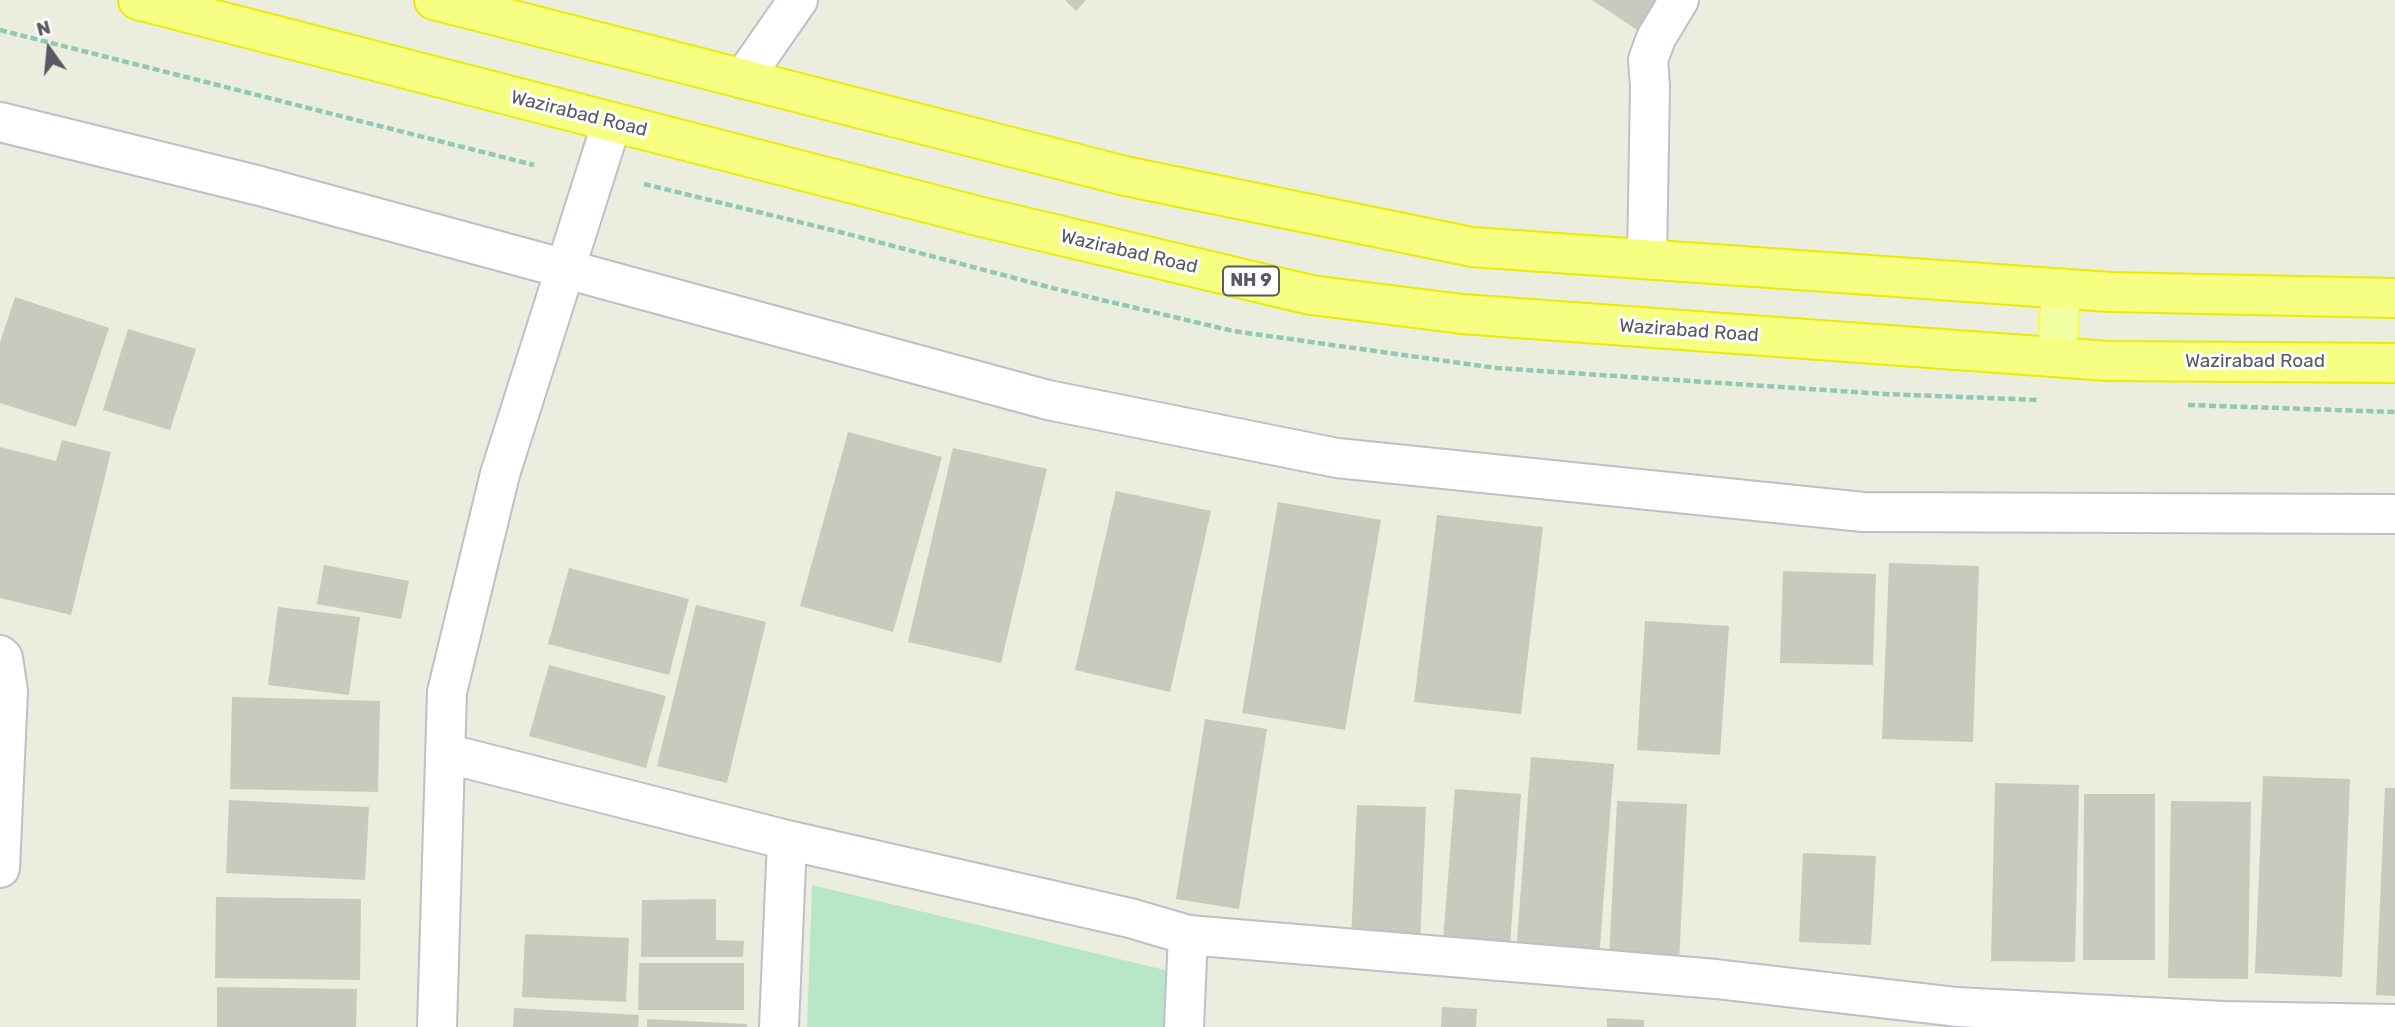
<!DOCTYPE html>
<style>
body{margin:0}
#map{position:relative;width:2395px;height:1027px;overflow:hidden;background:#ebeddf;font-family:Rubik,sans-serif}
canvas{display:block}
.north{position:absolute;left:14px;top:14px;width:70px;height:70px;-webkit-text-stroke:5px #fff;paint-order:stroke;rotate:345deg;font-size:19px;font-weight:700;line-height:28px;text-align:center;color:#585962}
.north::after{content:'';display:block;margin:auto;width:24px;height:32px;background:#585962;clip-path:polygon(50% 0,100% 100%,50% 72%,0 100%)}
</style>
<div id="map">
<canvas width="2395" height="1027"></canvas>
<div class="north">N</div>
</div>
<script>
const g = document.querySelector('canvas').getContext('2d');
g.lineJoin = 'round';
function paint(path, color) { g.fillStyle = color; g.fill(path, 'evenodd'); }
function strokePath(path, color, width, dash) { g.strokeStyle = color; g.lineWidth = width; g.lineCap = dash ? 'butt' : 'round'; g.setLineDash(dash || []); g.stroke(path); }
function drawText(font, color, halo, rows, align = 'center') {
  g.font = font + ' Rubik,sans-serif'; g.lineWidth = 6; g.setLineDash([]); g.textBaseline = 'middle'; g.strokeStyle = halo; g.fillStyle = color; for (const [text, x, y, turn = 0] of rows) {
    g.save(); g.translate(x, y); g.rotate((+turn || 0) * Math.PI / 180); g.textAlign = isNaN(turn) ? turn : align; if (halo) g.strokeText(text, 0, 0); g.fillText(text, 0, 0); g.restore();
  }
}
paint(new Path2D(`
 M812,885L1169,971L1168,1027H807Z`), '#b8e7c7');
paint(new Path2D(`
 M1065,0H1086L1076,11Z
 M1592,0H1660L1639,31Z
 M15,297L109,328L76,427L0,403V342Z
 M128,329L196,349L170,430L103,410Z
 M848,432L942,457L893,632L800,606Z
 M62,440L111,452L71,615L0,598V447L56,461Z
 M953,448L1047,469L1001,663L908,642Z
 M1116,491L1211,511L1170,692L1075,670Z
 M1278,502L1381,520L1345,730L1242,713Z
 M1437,515L1543,527L1521,714L1414,702Z
 M1889,563L1979,566L1973,742L1882,739Z
 M324,565L409,581L401,619L317,604Z
 M569,568L689,599L669,675L548,644Z
 M1783,571L1876,574L1873,665L1780,663Z
 M696,605L766,622L727,783L657,766Z
 M278,607L360,617L349,695L268,685Z
 M1645,621L1729,626L1720,755L1637,750Z
 M549,665L666,696L646,768L529,736Z
 M232,697L380,701L378,792L230,789Z
 M1205,719L1267,729L1239,909L1176,899Z
 M1531,757L1614,764L1599,959L1516,953Z
 M2263,776L2350,779L2342,977L2255,973Z
 M1995,783L2079,785L2075,962L1991,961Z
 M2385,788H2395V996L2376,995Z
 M1455,789L1521,794L1510,945L1443,940Z
 M2084,794H2155V960H2083Z
 M229,800L369,807L365,880L226,873Z
 M1617,801L1687,804L1679,962L1609,958Z
 M2171,801L2251,802L2248,979L2168,978Z
 M1357,805L1426,807L1420,944L1351,941Z
 M1803,853L1876,856L1871,945L1799,942Z
 M216,897L361,899L360,980L215,978Z
 M716,899V940L744,941L743,957H641L642,900Z
 M525,934L629,938L626,1002L522,997Z
 M639,963H744V1010H638Z
 M217,987L357,989L356,1027H217Z
 M1442,1007L1477,1009L1476,1027H1441Z
 M514,1008L639,1015L638,1027H513Z
 M1607,1018L1644,1020V1027H1607Z
 M647,1019L747,1024V1027H647Z`), '#cac9be');
const minor = new Path2D(`
 M743,79L798,0
 M0,122L260,186L1048,400L1337,458L1863,512L2395,514
 M1647,259L1650,86L1648,60L1656,38L1679,0
 M0,655L3,658L8,691L0,868
 M445,753L787,840L1130,918L1188,935L1716,979L1957,1007L2223,1021L2395,1024
 M437,1027L447,692L500,474L612,122
 M779,1027L787,840
 M1184,1027L1188,935`);
const major = new Path2D(`
 M2057,357L2061,288`);
const highway = new Path2D(`
 M138,0L982,217L1311,295L1462,314L2108,361L2395,363
 M434,0L1125,176L1472,247L2110,292L2395,298`);
strokePath(minor, '#bebfc7', 42);
strokePath(major, '#f6fd47', 42);
strokePath(highway, '#eaeb00', 42);
strokePath(new Path2D(`
 M0,30L534,165
 M644,184L840,232L1060,290L1233,331L1496,368L1885,394L2039,400
 M2188,405L2395,412`), '#91c8b2', 4.5, [7, 3.5]);
strokePath(minor, '#fff', 38);
strokePath(major, '#f0ffa1', 38);
strokePath(highway, '#f7ff83', 38);
for (const [x, y, w] of [
 [1251,281,56]
]) { const box = new Path2D(); box.roundRect(x - w / 2, y - 14.5, w, 29, 5); g.fillStyle = '#fff'; g.fill(box); strokePath(box, '#585962', 2); }
drawText('bold 18px', '#585962', null, [
 ["NH 9",1251,281]
]);
drawText('19px', '#585962', '#fff', [
 ["Wazirabad Road",579,114,14],
 ["Wazirabad Road",1129,252,13],
 ["Wazirabad Road",1689,331,4],
 ["Wazirabad Road",2255,362]
]);
</script>
